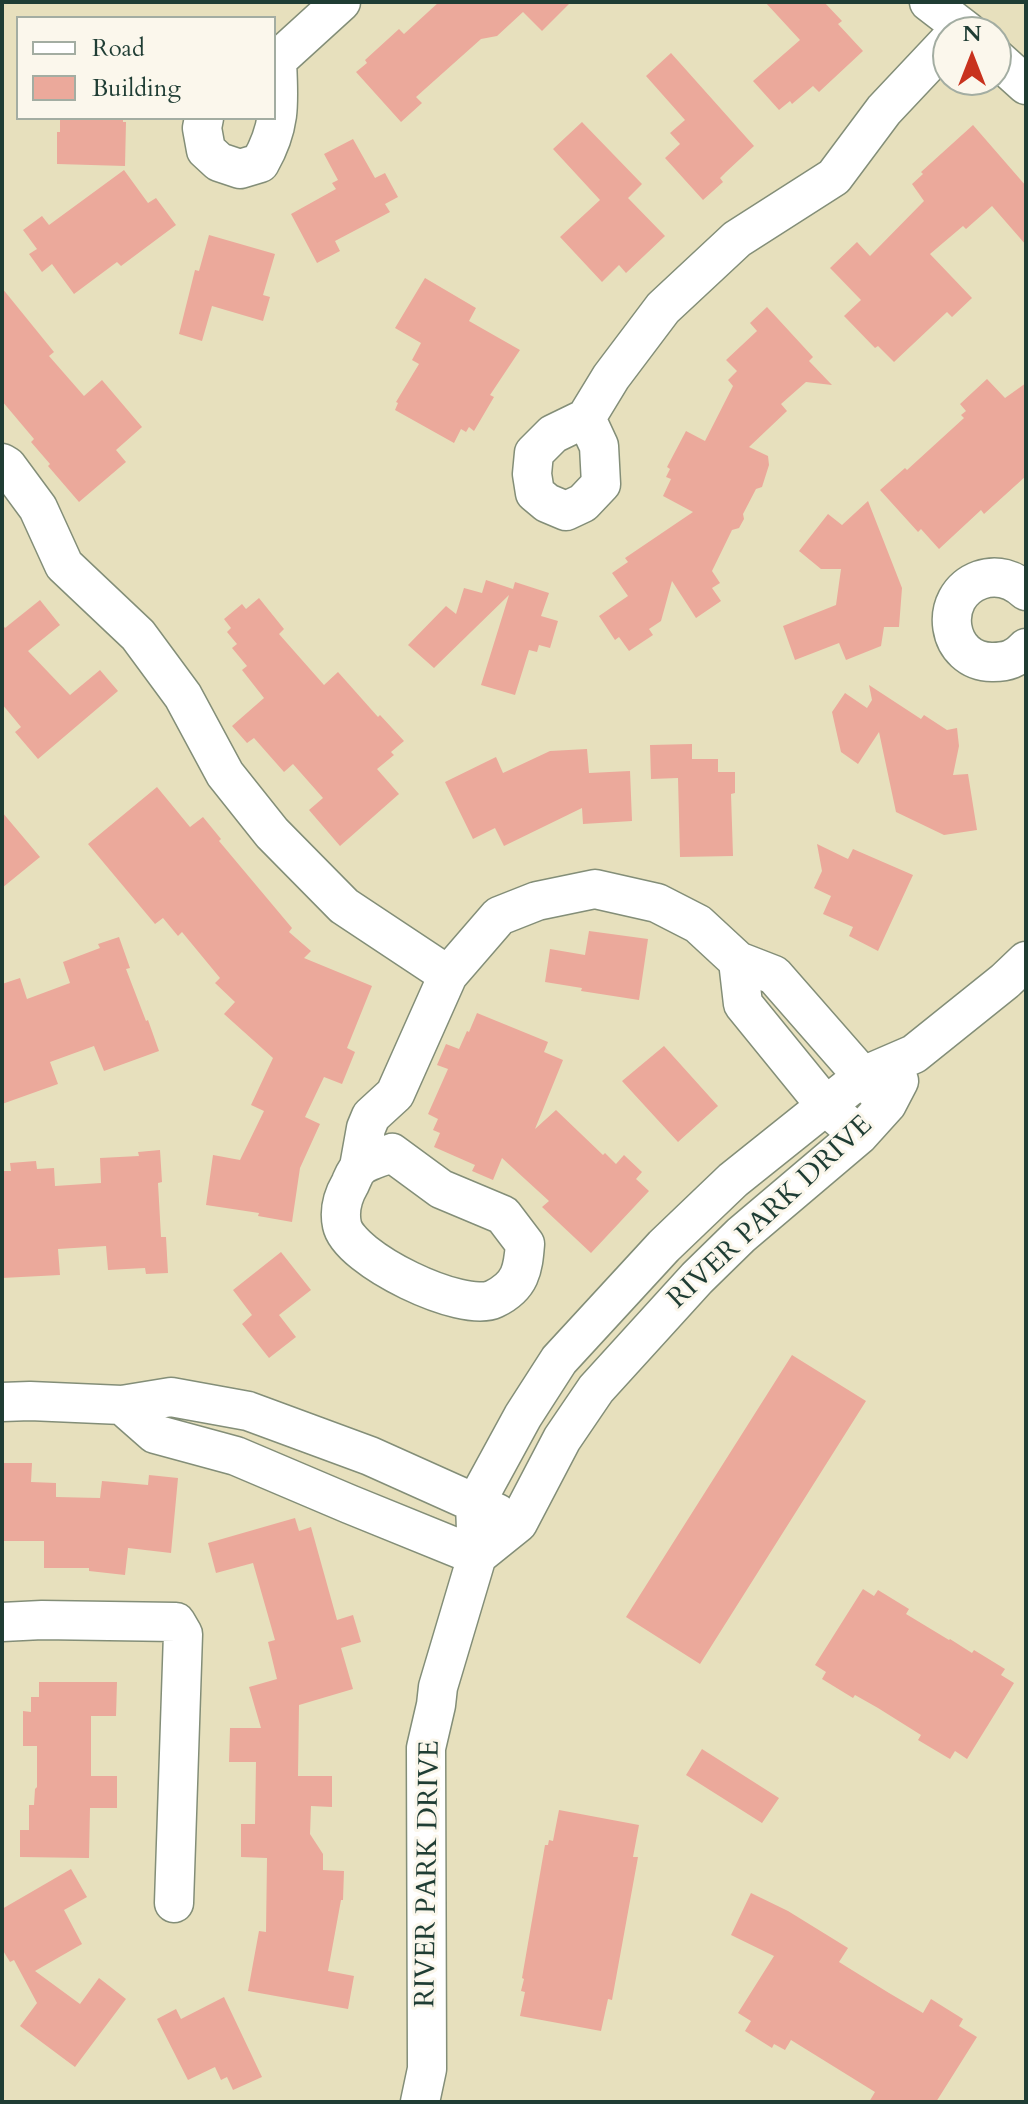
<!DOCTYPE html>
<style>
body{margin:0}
#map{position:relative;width:1028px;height:2104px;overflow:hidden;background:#e7e0bd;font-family:Cardo,serif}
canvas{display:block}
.frame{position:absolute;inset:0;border:4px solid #1f3d34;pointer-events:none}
.legend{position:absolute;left:16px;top:16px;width:260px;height:104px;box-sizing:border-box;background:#fbf7ec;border:2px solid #a3ada2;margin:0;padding:10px 14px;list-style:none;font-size:24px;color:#1f3d34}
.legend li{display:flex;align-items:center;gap:16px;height:40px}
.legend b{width:40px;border:2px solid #a3ada2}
.north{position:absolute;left:932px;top:16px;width:80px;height:80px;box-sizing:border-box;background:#fbf7ec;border:2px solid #a3ada2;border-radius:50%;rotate:0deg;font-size:22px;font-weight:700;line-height:32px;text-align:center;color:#1f3d34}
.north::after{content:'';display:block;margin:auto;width:28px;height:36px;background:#c8321e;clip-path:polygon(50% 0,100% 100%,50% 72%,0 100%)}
</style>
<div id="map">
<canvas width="1028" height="2104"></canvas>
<div class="frame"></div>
<ul class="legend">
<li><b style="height:10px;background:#fff"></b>Road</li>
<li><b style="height:22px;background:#eba99b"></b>Building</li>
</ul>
<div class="north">N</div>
</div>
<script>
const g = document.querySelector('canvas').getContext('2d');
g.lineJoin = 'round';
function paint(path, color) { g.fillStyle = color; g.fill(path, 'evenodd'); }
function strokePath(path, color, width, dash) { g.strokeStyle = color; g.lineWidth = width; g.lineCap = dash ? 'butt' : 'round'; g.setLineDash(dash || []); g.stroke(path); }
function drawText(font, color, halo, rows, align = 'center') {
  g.font = font + ' Cardo,serif'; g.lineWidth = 6; g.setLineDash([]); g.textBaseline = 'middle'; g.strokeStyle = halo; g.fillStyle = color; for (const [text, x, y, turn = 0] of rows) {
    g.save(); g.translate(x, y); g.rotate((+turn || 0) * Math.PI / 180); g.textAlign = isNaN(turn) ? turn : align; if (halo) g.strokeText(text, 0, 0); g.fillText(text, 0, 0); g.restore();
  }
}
paint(new Path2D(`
 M439,2H571L542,31L523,12L497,36L481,39L416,97L422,103L401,122L356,72L367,63L365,60L399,29L404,34Z
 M765,2H824L842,21L838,24L863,51L819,92L813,86L792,104L790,101L779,110L753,81L800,40Z
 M671,53L754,146L726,172L720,178L723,182L703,200L665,158L680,144L670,133L685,120L646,76Z
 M60,118H123V122H126L125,166L57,164V132H60Z
 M582,122L642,184L628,198L665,236L626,273L619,265L602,282L560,237L600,200L553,149Z
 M973,125L1026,186V245L992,206L966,229L963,226L930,254L972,298L952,317L947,312L894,362L878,346L875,348L844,316L861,300L830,268L857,242L870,256L924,201L912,184L923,174L921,172Z
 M353,139L375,178L385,173L398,197L385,204L390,212L335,241L340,251L317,263L291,214L336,189L332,183L338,180L324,154Z
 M124,170L148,203L156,198L176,225L121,266L117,262L74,294L52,264L42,272L29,254L37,249L23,230L42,216L49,225Z
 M209,235L275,254L263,295L270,297L263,321L212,306L202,341L179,334L195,270L199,271Z
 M425,278L476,308L469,321L520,350L490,395L494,397L474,431L469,427L466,432L461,429L454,443L395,410L398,403L396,402L419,364L412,360L421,343L395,328Z
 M2,288L54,352L49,356L84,396L102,380L142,427L116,450L126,462L79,502L48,466L50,464L31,442L34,439L2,401Z
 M767,307L813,357L809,361L832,385L806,382L781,404L787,411L749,447L768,456L769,465L762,487L756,489L743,514L744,519L739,528L732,530L712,571L720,583L712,588L721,601L696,618L672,581L661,621L649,629L653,635L629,651L619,637L615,640L599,616L628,596L612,573L628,562L625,558L693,512L663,496L671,479L666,477L670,469L667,467L686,431L705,441L733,386L728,380L737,371L726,360L757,331L750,323Z
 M987,379L1005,398L1026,383V476L984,514L981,510L939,549L921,529L918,532L880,490L905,468L907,470L964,418L961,415L966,411L960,404Z
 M868,501L902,588L899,627H884L881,646L846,660L839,643L795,660L783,626L836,605L841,569H821L799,551L828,514L842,525Z
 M486,580L513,589L515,582L549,593L541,616L558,621L550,648L539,645L537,652L529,650L515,695L481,685L509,595L434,668L408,645L446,606L456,614L464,588L482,593Z
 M259,598L284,629L279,634L324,685L338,672L378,717L380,715L404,741L391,752L394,755L377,769L399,794L340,846L309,810L323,798L293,764L284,772L254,738L247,743L232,726L264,698L242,670L247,666L232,648L237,644L227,632L231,628L224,619L242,604L246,609Z
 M40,600L60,625L28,651L70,695L100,670L118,691L38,759L15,732L21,727L2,704V624L5,628Z
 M869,685L921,719L924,715L947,730L957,728L959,746L953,775L968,774L977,830L944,835L896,812L879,732L858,764L841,752L832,712L845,693L867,708L872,700Z
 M692,744V759H718V772H735V793L731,794L733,856L680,857L678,778L651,779L650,745Z
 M587,749L589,773L630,771L632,821L583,824L582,808L504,846L495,828L473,839L445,782L496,757L503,773L550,751Z
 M157,787L190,827L203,817L221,839L219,841L292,928L289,932L311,951L304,958L372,986L347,1048L355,1052L342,1084L324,1077L305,1117L320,1124L300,1168L292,1222L258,1216L259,1213L206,1205L213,1155L240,1160L264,1111L251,1105L273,1058L224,1014L235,1002L215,983L220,978L182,932L178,936L163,918L155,924L88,844Z
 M2,812L40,857L2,888Z
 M817,844L848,859L853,849L913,875L878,951L849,936L853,927L823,914L831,896L814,888L822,871Z
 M589,931L648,939L639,1000L581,991L582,988L545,982L550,949L585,955Z
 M119,937L130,968L126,969L146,1021L148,1020L159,1051L104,1071L94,1046L50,1062L58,1084L2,1104V984L20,978L27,999L70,983L63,962L100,948L98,944Z
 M477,1013L548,1042L544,1052L563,1060L535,1129L556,1110L603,1155L605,1153L616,1164L624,1155L642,1172L636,1179L649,1191L591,1253L542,1207L549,1201L502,1158L493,1180L472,1171L475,1165L434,1147L440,1133L433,1130L438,1119L428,1114L448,1069L437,1065L446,1044L459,1049L467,1031L469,1032Z
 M664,1046L718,1106L678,1142L622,1081Z
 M160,1150L162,1182L158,1183L161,1237H166L168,1273L146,1274L145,1268L108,1270L106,1246L58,1249L60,1275L2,1278V1171H11L10,1163L36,1161L37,1169L54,1168L55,1186L101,1183L100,1158L139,1156L138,1152Z
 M281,1252L311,1290L279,1315L296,1337L269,1358L242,1324L252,1315L233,1290Z
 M792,1355L866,1401L700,1664L626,1617Z
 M4,1463H32L31,1482L56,1483V1497L100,1498L102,1481L148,1485L149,1475L178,1478L171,1553L128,1548L125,1575L89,1571V1568H44V1541H3Z
 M295,1518L299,1531L311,1527L337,1620L353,1615L361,1642L341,1648L353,1689L299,1705L298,1776H332V1807L311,1806L310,1834L323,1854V1870L344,1871L343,1900H341L328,1971L354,1976L348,2009L248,1991L259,1931L266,1932L267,1858L241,1857V1824H255L256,1762H229L230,1728H261L249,1687L277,1679L268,1642L275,1640L253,1563L216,1573L208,1543Z
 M863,1589L874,1596L878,1590L909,1609L906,1614L949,1640L950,1639L972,1653L974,1650L1005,1669L1001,1675L1014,1683L967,1759L955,1751L950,1759L918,1740L921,1735L878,1708L855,1695L853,1698L822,1679L826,1672L815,1665Z
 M39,1682H117L116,1716H91V1776H117V1808H90L89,1858L20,1857V1830H29V1805H34L35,1789L37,1787V1746H23V1711L31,1712V1697H39Z
 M702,1749L779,1798L762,1823L686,1775Z
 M559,1810L639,1825L633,1857H638L612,2000L608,1999L601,2031L520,2016L525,1992L521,1991L524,1979L522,1978L545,1845H548L549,1840L553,1841Z
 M71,1869L87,1897L64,1910L82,1944L35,1971L80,2004L99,1978L126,1999L75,2067L20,2026L37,2003L14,1960L10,1962L2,1949V1909Z
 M751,1893L788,1911L848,1948L839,1962L889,1993L923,2013L931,1999L963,2019L959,2026L977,2037L936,2102H869L875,2092L791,2040L785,2050L774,2044L772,2048L745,2031L751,2021L738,2013L774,1956L731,1935Z
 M224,1997L262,2077L233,2090L227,2077L221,2080L215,2067L188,2080L157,2019L176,2009L181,2019Z`), '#eba99b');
const minor = new Path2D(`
 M929,2L968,32
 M996,58L1026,85
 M274,63L341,2
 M204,118L202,128L206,150L219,162L240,169L260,163C281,126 279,103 277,62
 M586,418L599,446L601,484L583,503L566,511L547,503L535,493L532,474L534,453L553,434L586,418L611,377L663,308L737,239L834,177L884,110L948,42
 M2,463L7,466L38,508L64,565L138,635L183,696L225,774L272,833L344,906L448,975
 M1026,591C1013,579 997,574 980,580C936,596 946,663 993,662C1007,662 1016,659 1026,648
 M738,961L743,1004L826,1106L845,1123
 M392,1153L441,1189L503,1215L525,1244C523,1269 521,1286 494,1299C463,1314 349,1259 342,1225C339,1211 343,1196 350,1184C352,1180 355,1171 359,1168C364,1162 384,1156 392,1153Z
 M359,1167L366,1128L371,1116L395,1094L448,975L499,916L537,901L595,889L657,903L698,924L738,961L774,975L887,1104
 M2,1402L30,1401L122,1405L171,1397L248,1411L370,1456L497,1513
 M122,1405L155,1434L236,1456L349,1504L477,1556
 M477,1556L518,1523L562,1439L596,1389L697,1278L741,1235L859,1135L887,1104L899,1081
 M2,1622L42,1620L176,1622L183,1634L174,1903
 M420,2102L427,2069L426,1748L436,1705L438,1687L477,1556L475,1504L523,1416L559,1360L664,1246L733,1180L863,1076L914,1054L1005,981L1026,961`);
strokePath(minor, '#838e78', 41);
strokePath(minor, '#fff', 38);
drawText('28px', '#1f3d34', '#fbf7ec', [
 ["RIVER PARK DRIVE",771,1213,-43],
 ["RIVER PARK DRIVE",429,1874,-89]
]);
</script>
